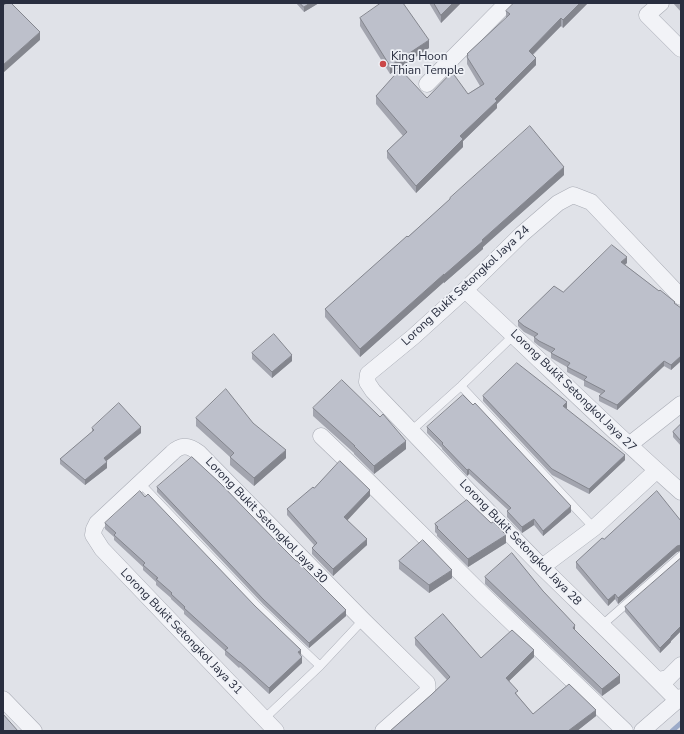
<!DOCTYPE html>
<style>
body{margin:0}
#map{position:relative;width:684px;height:734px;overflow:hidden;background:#e0e2e8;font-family:"Nunito Sans",sans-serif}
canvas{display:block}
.frame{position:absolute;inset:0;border:4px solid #292e3f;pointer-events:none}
</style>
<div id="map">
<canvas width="684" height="734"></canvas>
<div class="frame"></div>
</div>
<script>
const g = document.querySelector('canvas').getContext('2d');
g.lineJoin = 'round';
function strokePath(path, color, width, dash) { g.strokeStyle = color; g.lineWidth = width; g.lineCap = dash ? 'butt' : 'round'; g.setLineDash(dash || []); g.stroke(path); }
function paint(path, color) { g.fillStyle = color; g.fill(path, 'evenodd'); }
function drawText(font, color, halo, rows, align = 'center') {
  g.font = font + ' "Nunito Sans",sans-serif'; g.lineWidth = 3.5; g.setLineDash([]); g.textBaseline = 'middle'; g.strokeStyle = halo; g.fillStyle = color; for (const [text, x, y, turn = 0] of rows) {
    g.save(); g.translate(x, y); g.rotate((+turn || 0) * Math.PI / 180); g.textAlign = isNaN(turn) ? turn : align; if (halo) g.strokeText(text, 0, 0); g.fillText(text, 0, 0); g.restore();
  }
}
strokePath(new Path2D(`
 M672,731L681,723`), '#9baac8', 5);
const lane = new Path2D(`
 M461,386L594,528
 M411,431L461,386L514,335
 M140,483L259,608L320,666
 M601,626L681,556
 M264,719L320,666L363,620`);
const street = new Path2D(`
 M661,3L647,15L681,49
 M427,84L507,3
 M465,290C538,357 607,427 681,492
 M321,436L369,482L483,595L625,731
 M629,445L681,404
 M542,567L594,528L656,471
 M658,680L668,678L681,665
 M3,699L34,731
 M677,700C633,655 588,612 543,568C486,510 430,450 373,391L367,382L368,374L413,337L465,290L522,234L558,203L573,195L591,202L681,297
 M276,731L102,549L93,535L94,529L97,523L172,453C181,444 189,445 199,453L363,620L427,683C428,687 428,691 425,694L383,731
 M642,731L681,697`);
strokePath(lane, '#a9acb5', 9);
strokePath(street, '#a9acb5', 17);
strokePath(lane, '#f2f3f7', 8);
strokePath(street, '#f2f3f7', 16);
paint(new Path2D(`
 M296,3H319L304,12Z
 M429,3H461L441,23Z
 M588,3L563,28L561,26L533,55L536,65L497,104V108L463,141V147L416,193L387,158V151L403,136L376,104V96L427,98L468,94L480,86L467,64V54L506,18V11Z
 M673,3H681V12Z
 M360,18L429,48L390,74L360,26Z
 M564,175L483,247V249L444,283V282L360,357L325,317V309L450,200V198Z
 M627,263L625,265L681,308V361L671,370L664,366L617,410L599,401V396L601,394L584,386V381L567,372V367L551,358V353L539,346L534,342V337L524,332L518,326V321L563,292Z
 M252,353L292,361L272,378L252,359Z
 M483,396L567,408L566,409L625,460L589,494L552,475L483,401Z
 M313,408L406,449L374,474L354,454V453L313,416Z
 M196,418L253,423L286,458L254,486L230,465V457L196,426Z
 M681,424V446L673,437V432Z
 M427,427L571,512L543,536L534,525L522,533L507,517V511L508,510L469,474L467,476L442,449V448L427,433Z
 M92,428L141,433L106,461L107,468L85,485L60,464V459L92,432Z
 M157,487L276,542L346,616L309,648L263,604L157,492Z
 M314,488L370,496L347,520L367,545L333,576L312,554V548L314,545L287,515V509Z
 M145,497L301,656L302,663L269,694L240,667L239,668L225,655V651L184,614V611L171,599V598L156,585V582L143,570V567L114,540V537L105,529V523Z
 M681,521V551L677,552L618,604L615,599L608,606L576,568V562L604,539Z
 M435,524L506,543L468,567L437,536V534L435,532Z
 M681,558V631L671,641V642L660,653L625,612V607Z
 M399,561L452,578L429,593L399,569Z
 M485,577L575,631L620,683L602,696L485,584Z
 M415,638L481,658L534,657L509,681L518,696L533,714L596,716L577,731H390L431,695L447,680L415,645Z`), '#a3a5af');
paint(new Path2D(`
 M310,3H319L304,12V7Z
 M453,3H461L441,23V15Z
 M580,3H588L563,28V20Z
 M561,18V26L529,58V51Z
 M40,32V40L3,73V65Z
 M429,40V48L390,74V66Z
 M536,58V65L497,104V108L463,141V147L416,193V186L460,136L495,99Z
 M564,167V175L483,247V249L444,283V275L482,240Z
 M627,257V263L621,268V262Z
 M444,274V282L360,357V349Z
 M292,355V361L272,378V372Z
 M681,356V361L671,370V365Z
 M664,361V366L617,410V405Z
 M567,402V408L563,412V406Z
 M141,427V433L104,463V458Z
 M406,441V449L374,474V466Z
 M286,450V458L254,486V478Z
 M625,455V460L589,494V489Z
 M107,462V468L85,485V480Z
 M469,469V474L467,476V470Z
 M370,490V496L344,524V517Z
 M571,506V512L543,536V531Z
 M534,519V525L522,533V527Z
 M506,535V543L468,567V559Z
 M367,539V545L333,576V569Z
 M680,545V551L677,552L618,604V598L677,546Z
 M452,570V578L429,593V585Z
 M615,594V599L608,606V600Z
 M346,610V616L309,648V643Z
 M575,625V632L573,628Z
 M681,626V631L671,641V642L660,653V648L671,636Z
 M301,650V655L298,652Z
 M534,650V657L506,684V678Z
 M302,657V663L269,694V688Z
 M620,675V683L602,696V689Z
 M596,710V716L577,731H568Z`), '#84868e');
const building = new Path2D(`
 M7,3H11L40,32L3,65V6Z
 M300,3H310L304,7Z
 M381,3H403L429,40L390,66L360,18Z
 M434,3H453L441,15Z
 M514,3H580L563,20L561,18L529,51L536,58L495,99L497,101L460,136L463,139L416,186L387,151L407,132L376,96L400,69L427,98L452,72L468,94L484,84L467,57L468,55L467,54L510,14L506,11Z
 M530,126L564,167L482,240L483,241L444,275V274L360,349L325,309L407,236L408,237L450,199V198Z
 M612,245L627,257L621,262L659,291L660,290L675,302L674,303L681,308V356L671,365L664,361L617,405L599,396L605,391L584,380L587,377L567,367L570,363L551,353L555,349L539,341L534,337L538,334L524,326L518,321L554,286L563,292Z
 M274,334L292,355L272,372L252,353Z
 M517,363L567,402L563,406L625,455L589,489L552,469L483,396Z
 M342,380L380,417L383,414L406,441L374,466L354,446H355L313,408Z
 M226,389L253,423L286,450L254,478L230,457L234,453L196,418Z
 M463,395L473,405L475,403L571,506L543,531L534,519L522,527L507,511L511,508L469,469L467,470L442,444L443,443L427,427Z
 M119,403L141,427L104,458L107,462L85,480L60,459L94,430L92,428Z
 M681,424V441L673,432Z
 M192,457L220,483L276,541L296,561H297L346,610L309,643L263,599L157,487Z
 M340,461L370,490L344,517L367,539L333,569L312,548L317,543L287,509L313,487L314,488Z
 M140,491L145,497L148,494L255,606L301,650L298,652L302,657L269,688L240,662H239L225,650L228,648L184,608L185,607L171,594L172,593L156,579L158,578L143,565L145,563L114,535L116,533L105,523Z
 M657,491L681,521V545L677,546L618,598L615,594L608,600L576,562L602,538L604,539Z
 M467,500L491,523L493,522L506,535L468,559L437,528L438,527L435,524Z
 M423,540L452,570L429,585L399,561Z
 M512,553L543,591L575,625L573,628L620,675L602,689L485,577Z
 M681,558V626L671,636V637L660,648L625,607Z
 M443,614L481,658L512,630L534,650L506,678L518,691L515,693L533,714L569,684L596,710L568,731H390L431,695L450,677L415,638Z
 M3,714L18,731H3Z`);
paint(building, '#bdc0cb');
strokePath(building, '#84868e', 1);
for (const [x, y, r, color] of [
 [383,64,4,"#cb4748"]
]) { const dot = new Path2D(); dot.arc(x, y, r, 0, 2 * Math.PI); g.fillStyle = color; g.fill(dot); strokePath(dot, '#eff1f6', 1.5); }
drawText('12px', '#292e3f', '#eff1f6', [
 ["King Hoon",391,57],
 ["Thian Temple",391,71]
], 'left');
drawText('12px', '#292e3f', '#eff1f6', [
 ["Lorong Bukit Setongkol Jaya 24",466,286,-43],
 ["Lorong Bukit Setongkol Jaya 27",573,391,44],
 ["Lorong Bukit Setongkol Jaya 30",266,521,46],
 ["Lorong Bukit Setongkol Jaya 28",520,543,46],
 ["Lorong Bukit Setongkol Jaya 31",181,632,46]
]);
</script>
